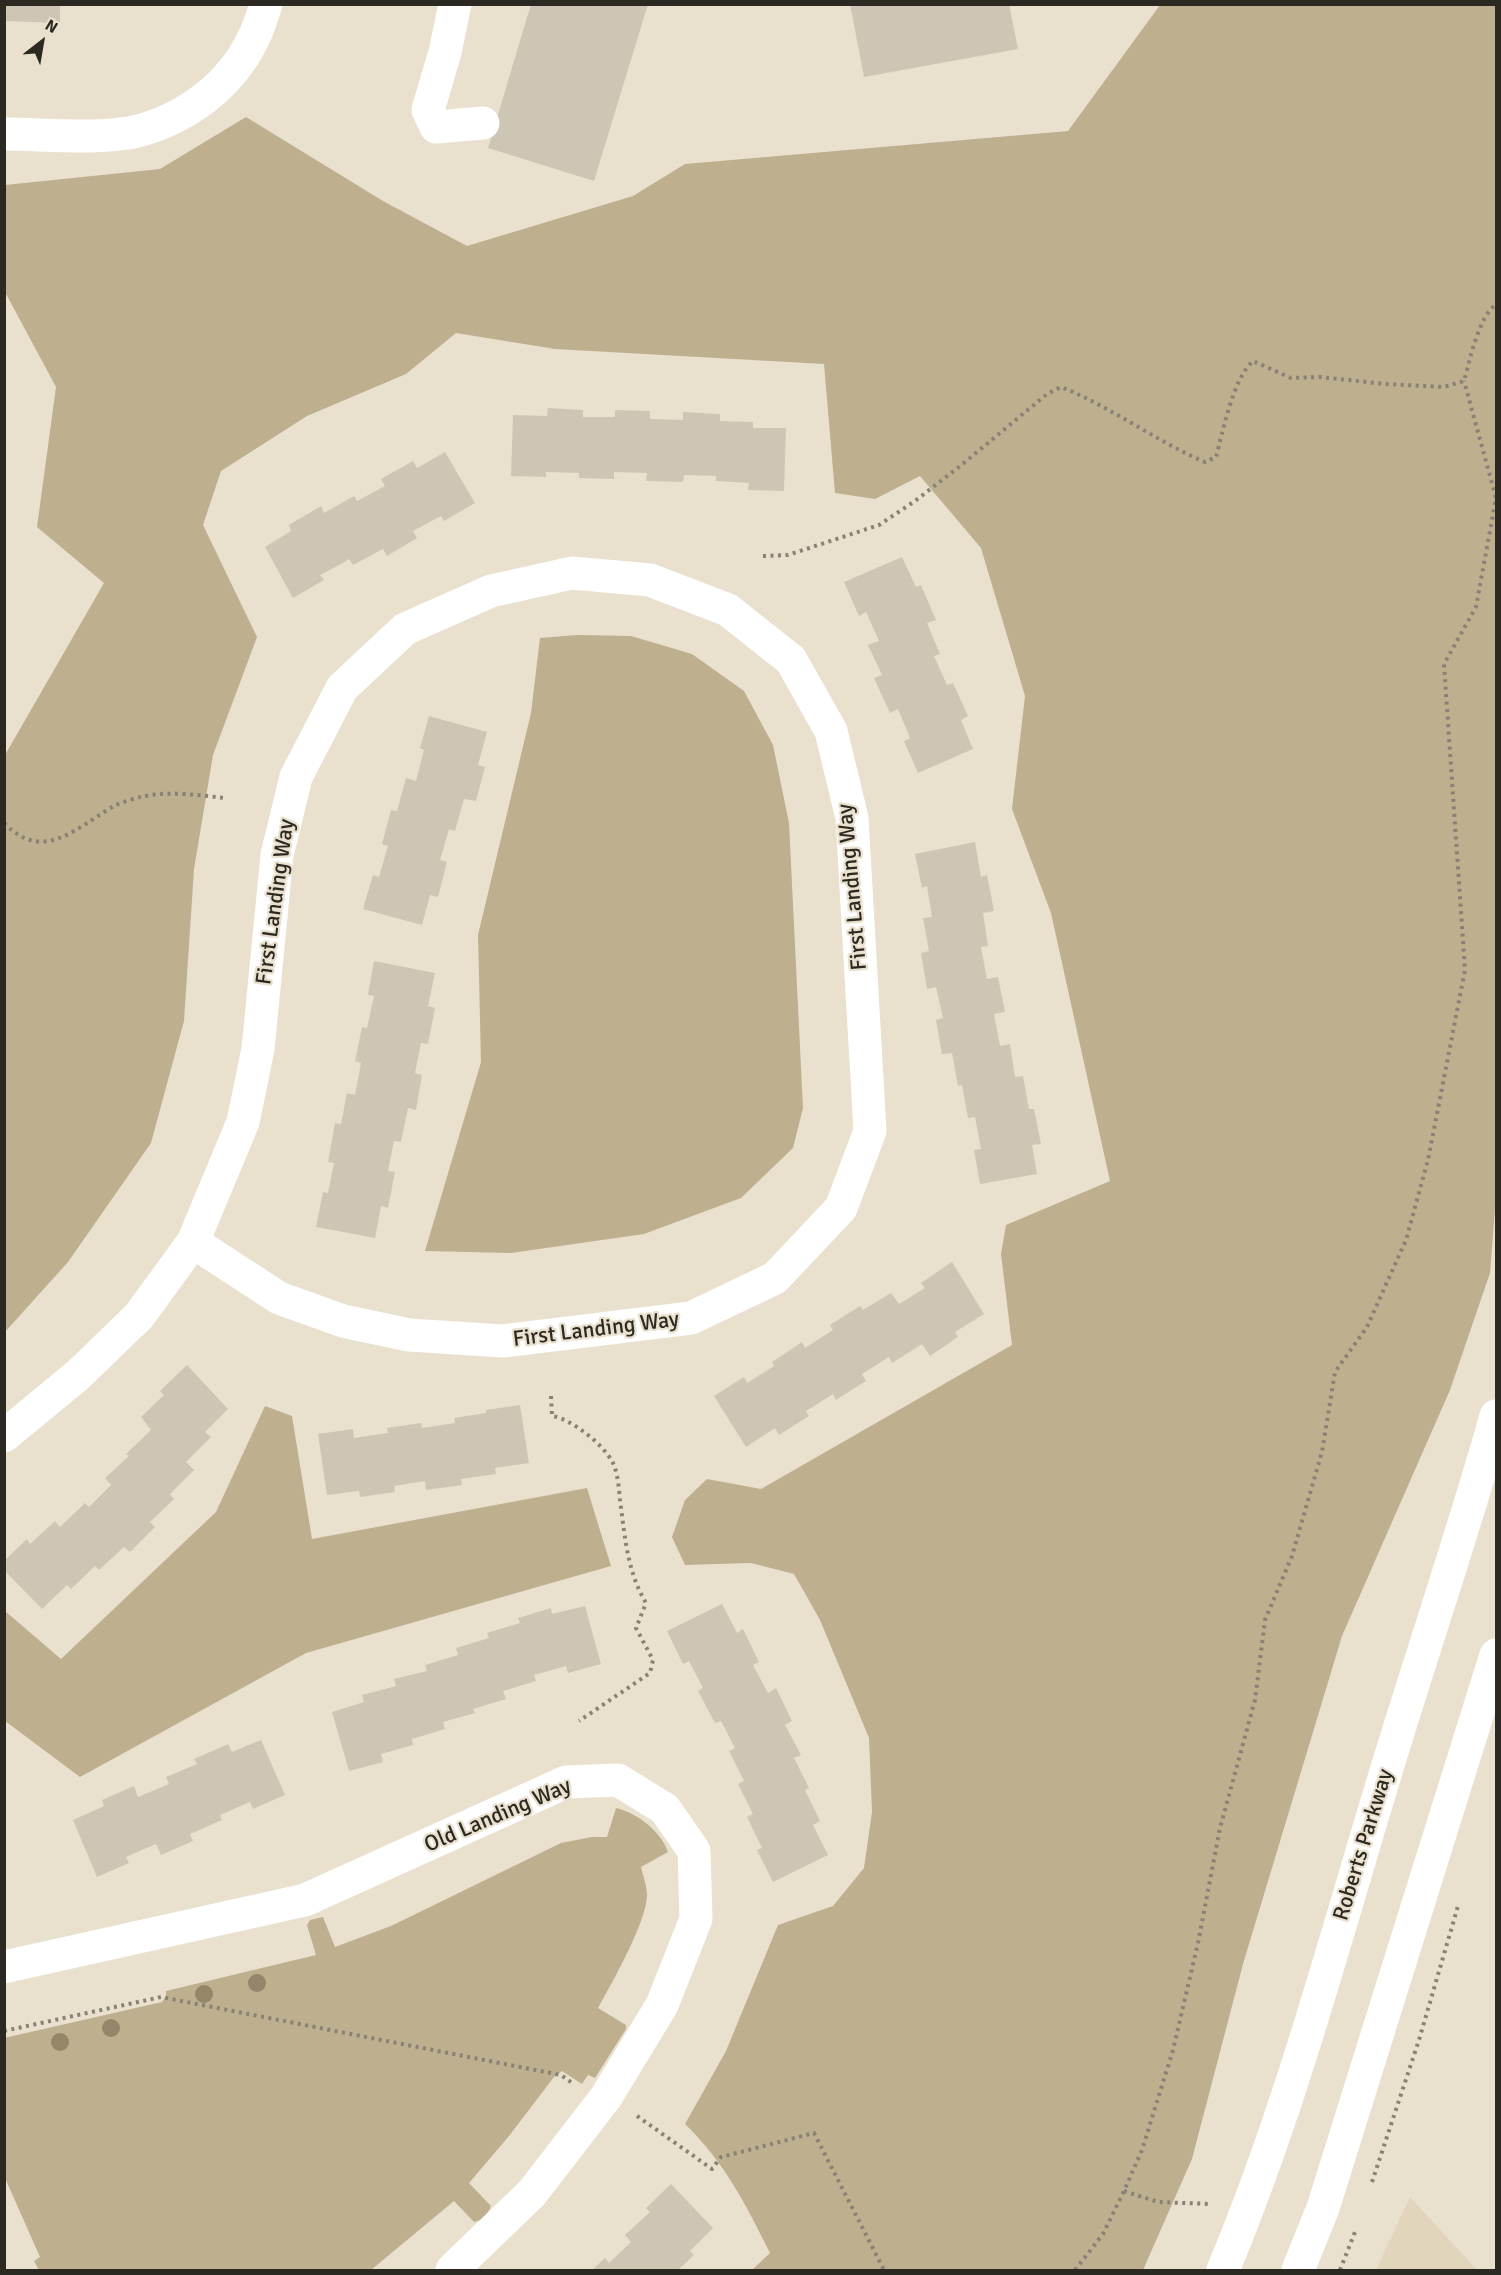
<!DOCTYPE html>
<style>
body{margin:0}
#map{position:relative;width:1501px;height:2275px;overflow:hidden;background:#e9e1ce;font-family:Signika,sans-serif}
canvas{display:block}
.frame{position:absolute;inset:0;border:6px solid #2c2922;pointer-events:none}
.north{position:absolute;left:12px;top:12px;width:60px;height:60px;-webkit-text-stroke:4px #e9e1ce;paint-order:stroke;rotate:31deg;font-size:16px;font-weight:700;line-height:24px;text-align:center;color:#2c2922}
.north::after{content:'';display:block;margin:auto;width:21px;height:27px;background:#2c2922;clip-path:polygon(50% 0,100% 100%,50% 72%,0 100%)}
</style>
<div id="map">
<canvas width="1501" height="2275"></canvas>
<div class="frame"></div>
<div class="north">N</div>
</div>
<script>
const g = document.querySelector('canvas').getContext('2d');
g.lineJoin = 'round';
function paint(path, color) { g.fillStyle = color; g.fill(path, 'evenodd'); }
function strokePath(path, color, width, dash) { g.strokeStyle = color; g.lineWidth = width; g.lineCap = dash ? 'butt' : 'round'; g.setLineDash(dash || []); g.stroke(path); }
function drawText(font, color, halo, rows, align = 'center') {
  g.font = font + ' Signika,sans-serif'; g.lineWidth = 4.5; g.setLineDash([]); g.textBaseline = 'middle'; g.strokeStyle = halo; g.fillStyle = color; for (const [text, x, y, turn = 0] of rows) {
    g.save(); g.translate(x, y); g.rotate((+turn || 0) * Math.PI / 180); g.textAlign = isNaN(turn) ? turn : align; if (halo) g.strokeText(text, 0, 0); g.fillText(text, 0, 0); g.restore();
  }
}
paint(new Path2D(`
 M1410,2197L1477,2270H1376Z`), '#e1d5bc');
paint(new Path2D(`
 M1160,5H1496V1197L1490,1273L1450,1390L1342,1636L1243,1964L1192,2159L1143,2270H752L770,2253C745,2203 725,2163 685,2124L726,2051L778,1925L833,1906L864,1868L872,1812L869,1738L820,1620L794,1574L751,1563L685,1565L672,1537L685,1500L707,1479L761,1489L1012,1345L1001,1254L1006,1225L1110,1181L1051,913L1012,809L1025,696L981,548L920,476L875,499L835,493L824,364L555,349L456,333L406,374L307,416L221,471L203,525L257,637L213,755L194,869L184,1021L151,1143L68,1262L5,1332V755L104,583L37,527L56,387L5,292V185L160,169L246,117L383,201L467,246L633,196L685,164L1068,131Z
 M577,635L631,636L692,654L744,691L773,745L789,823L803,1108L793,1148L741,1198L644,1234L511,1253L425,1251L481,1062L478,935L531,713L540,638Z
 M265,1406L292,1416L312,1539L587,1488L611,1566L306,1653L80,1777L5,1721V1611L61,1659L216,1512Z
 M616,1808C637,1813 661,1831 668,1852L641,1867C643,1876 647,1886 647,1895C647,1921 612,1983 598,2008L626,2025V2029L595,2078L588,2075L582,2084L562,2071L554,2077L509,2136L469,2183L491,2206C488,2214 482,2221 474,2222L454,2201L371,2270H39L34,2261L40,2257L5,2178L4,2038L162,2002L166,1996V1991L316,1955L307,1925L310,1920L323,1917L335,1947L391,1926L561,1843L592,1837H607Z`), '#beaf8f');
paint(new Path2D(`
 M4,4H60V23L4,21Z
 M531,4H648L594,181L488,148Z
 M850,4H1009L1018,49L864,77Z
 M548,408L583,410V417H615V410L650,411V419L683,420V412L720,414V421L753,422V428H786L784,491L748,490L749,483L716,481V476L684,475L683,482L646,481L647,473L614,472V479L579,478V473L546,472V477L511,476L513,415L547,416Z
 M445,452L475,503L444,521L441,516L413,531L417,538L387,556L383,549L353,565L349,559L343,563L320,575L324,580L293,598L265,547L291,531L289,525L321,506L324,513L354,496L357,501L385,486L381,479L413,461L417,468Z
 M902,557L916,587L921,585L936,620L927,623L940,654L934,656L947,685L953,683L968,716L961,720L973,749L918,773L904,741L910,738L898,709L890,713L874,678L882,675L868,645L879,641L866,612L859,616L844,582Z
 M429,716L487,732L478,765L485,767L476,801L464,799L455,831L449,829L440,860L447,862L438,897L430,895L422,925L363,909L373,875L379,877L388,846L382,844L391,810L397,811L406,778L416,781L424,750L420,748Z
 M975,842L981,877L987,875L994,911L983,913L988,946L981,947L987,979L998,977L1005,1012L994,1014L1000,1046L1010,1044L1015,1077L1023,1076L1029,1109H1034L1041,1144L1032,1145L1037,1174L980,1184L974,1150L981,1149L975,1117L968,1118L962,1085L958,1086L952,1053L942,1054L936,1020L943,1018L936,987L927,989L921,953L929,951L923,918L932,917L927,886L922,888L915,854Z
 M374,961L435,973L428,1006L435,1008L428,1044L421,1043L415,1073L422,1075L416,1110L408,1108L401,1142L394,1141L388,1171L395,1172L388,1208L381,1206L375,1238L316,1227L323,1192L328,1193L334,1163L328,1162L335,1123L341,1124L347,1093L355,1095L361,1063L355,1061L362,1027L367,1028L374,996L368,995Z
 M952,1262L984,1314L955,1332L958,1337L930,1356L922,1344L892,1363L889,1357L862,1374L866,1381L836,1400L833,1394L806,1411L809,1416L779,1435L775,1428L746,1447L714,1396L744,1377L747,1383L774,1366L772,1362L802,1342L805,1348L833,1330L830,1325L860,1306L863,1310L891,1293L899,1304L925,1288L921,1283Z
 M187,1365L228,1409L205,1432L211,1437L186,1462L194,1470L170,1494L174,1499L150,1522L155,1527L130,1552L124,1547L99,1570L95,1566L71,1589L67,1585L42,1609L5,1571V1560L27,1539L30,1544L55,1521L60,1527L85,1503L89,1507L111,1485L105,1478L129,1456L126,1454L151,1430L141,1417L164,1395L160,1391Z
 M520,1405L529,1463L495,1468L496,1474L461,1479L462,1485L426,1490L425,1481L394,1486L395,1492L360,1497L359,1491L327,1495L318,1434L353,1429L354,1438L388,1433L387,1428L421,1423L422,1428L455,1423L454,1418L486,1413V1410Z
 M722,1604L737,1633L743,1629L759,1662L753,1665L768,1693L776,1688L792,1721L785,1725L801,1755L794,1758L809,1788L805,1790L820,1821L813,1825L828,1855L773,1882L757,1850L762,1848L747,1817L753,1814L738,1784L744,1781L729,1751L735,1748L721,1721L715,1723L698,1691L703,1688L689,1661L683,1664L667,1631Z
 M585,1606L601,1664L568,1673L566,1666L534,1675L536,1681L503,1691L506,1699L473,1709L475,1713L443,1722L445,1729L412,1739L413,1745L381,1754L383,1762L349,1771L332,1712L364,1702L362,1695L396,1686L394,1679L427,1671L425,1665L458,1655L456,1648L489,1638L487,1633L520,1623L518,1618L551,1608L552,1614Z
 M261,1740L285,1795L253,1809L250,1802L220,1815L222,1820L190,1834L193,1841L161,1855L156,1844L126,1857L129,1863L97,1877L73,1820L104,1806L102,1800L134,1786L138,1797L169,1784L166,1777L197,1764L194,1759L228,1744L232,1752Z
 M671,2184L713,2228L690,2251L694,2255L678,2270H592L605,2258L609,2263L631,2242L625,2235L650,2212L646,2208Z`), '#cec6b4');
strokePath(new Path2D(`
 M763,556L788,555L879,525L915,501L959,467L1047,394L1061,387C1112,407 1155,441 1205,462L1216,457C1223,431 1233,379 1253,361L1291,378L1320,377L1386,384L1444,387L1464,381C1470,360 1479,315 1496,305
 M4,823C44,864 77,827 114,806C122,802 135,798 145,796C169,791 199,795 224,798
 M551,1396L552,1416C572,1419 604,1445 613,1463C618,1474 619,1489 620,1500C625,1537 627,1571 646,1603L636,1628L653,1660L650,1673L579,1721
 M4,2031L161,1997L561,2075L572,2083
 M637,2116L712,2169L721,2157L814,2133L884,2270
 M1372,2182L1419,2040L1458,1906
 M1124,2191L1158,2202L1211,2204
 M1075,2270L1103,2234L1124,2191L1142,2150L1173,2050L1198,1943L1220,1828L1255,1700L1265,1620L1292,1556L1322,1452L1335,1372L1367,1327L1406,1240L1428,1160L1465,970L1444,664L1476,607L1496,498L1464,381
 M1340,2270L1355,2232`), '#878275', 4, [3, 4.5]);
strokePath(new Path2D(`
 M455,4L445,52L428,110L436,127L483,123
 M4,134C43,134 102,140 138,131C187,118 231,85 253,39C259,28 262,16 266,4
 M572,573L650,580L728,610L791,660L831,731L852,818L870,1131L841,1208L775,1278L691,1318L503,1341L409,1335L343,1321L279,1298L193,1242L243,1122L258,1049L277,855L296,777L342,688L405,629L491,591Z
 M4,1436L78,1375L139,1316L193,1242
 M4,1967L305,1900L566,1782L618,1780L665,1809L694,1851L696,1919L662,2005L606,2097L532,2193L452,2270`), '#fff', 33);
strokePath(new Path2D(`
 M1223,2270C1288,2115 1332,1950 1381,1788C1418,1664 1461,1541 1496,1416
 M1298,2270L1323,2208L1496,1655`), '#fff', 33);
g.fillStyle = '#938669';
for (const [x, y] of [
 [257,1983],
 [204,1994],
 [111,2028],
 [60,2042]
]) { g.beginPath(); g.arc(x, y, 9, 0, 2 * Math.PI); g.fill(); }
drawText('22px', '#2c2922', '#e9e1ce', [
 ["First Landing Way",853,887,-95],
 ["First Landing Way",276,902,-82],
 ["First Landing Way",596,1330,-7],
 ["Old Landing Way",498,1816,-23],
 ["Roberts Parkway",1364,1845,-73]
]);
</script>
